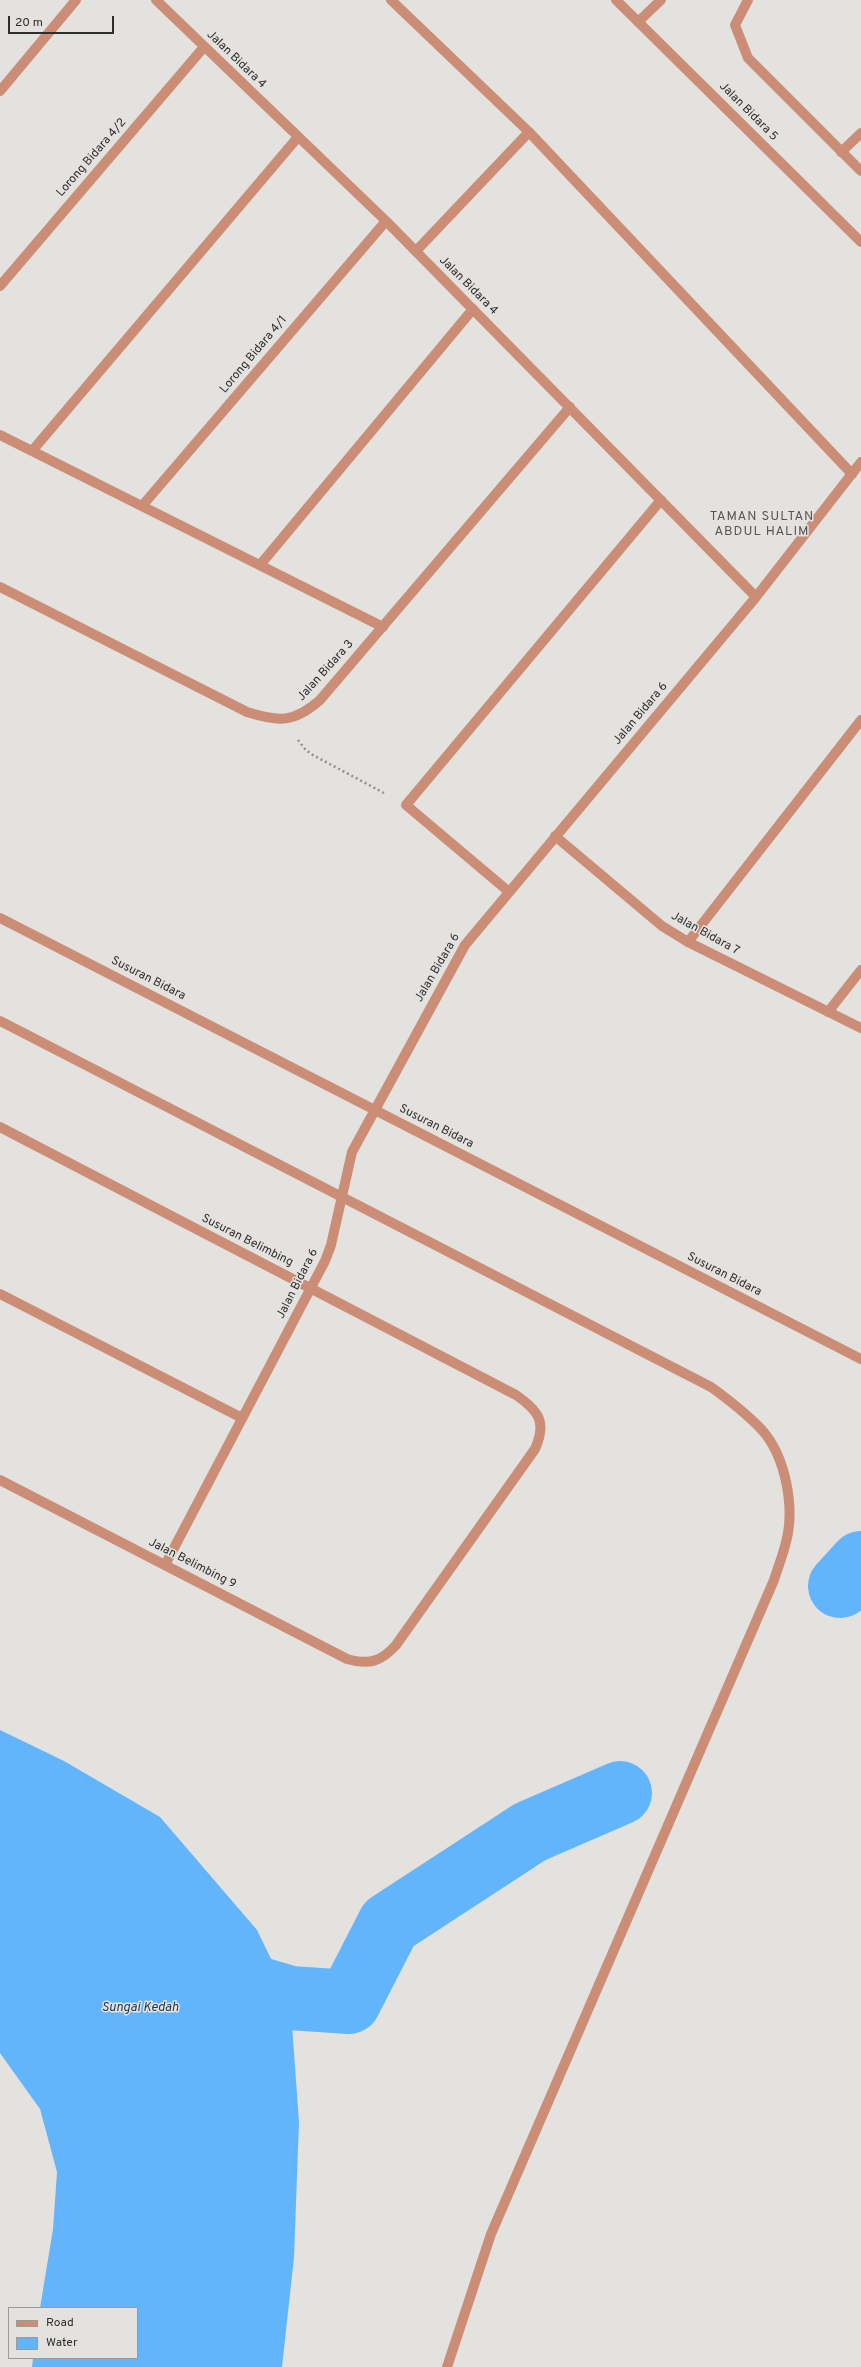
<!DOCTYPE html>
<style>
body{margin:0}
#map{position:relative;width:861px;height:2367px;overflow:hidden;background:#e4e2df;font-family:Overpass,sans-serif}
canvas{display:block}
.legend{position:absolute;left:8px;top:2307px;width:130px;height:52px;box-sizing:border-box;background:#e4e2df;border:1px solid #9b9a98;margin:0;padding:5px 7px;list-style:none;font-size:12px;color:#2e2e2d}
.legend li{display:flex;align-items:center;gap:8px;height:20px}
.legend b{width:20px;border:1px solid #9b9a98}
.scale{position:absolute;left:8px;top:16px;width:106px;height:18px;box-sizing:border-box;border:2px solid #2e2e2d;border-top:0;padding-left:5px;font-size:12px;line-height:14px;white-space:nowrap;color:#2e2e2d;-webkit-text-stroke:3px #e4e2df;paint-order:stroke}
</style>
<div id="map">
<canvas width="861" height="2367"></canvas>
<ul class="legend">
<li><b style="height:5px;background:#cc8d76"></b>Road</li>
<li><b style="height:11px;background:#62b5fa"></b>Water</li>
</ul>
<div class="scale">20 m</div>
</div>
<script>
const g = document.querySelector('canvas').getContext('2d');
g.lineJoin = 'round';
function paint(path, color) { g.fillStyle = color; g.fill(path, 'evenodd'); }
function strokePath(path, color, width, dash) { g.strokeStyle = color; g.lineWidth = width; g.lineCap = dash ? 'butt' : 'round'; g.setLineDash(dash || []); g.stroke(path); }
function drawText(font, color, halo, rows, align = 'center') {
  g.font = font + ' Overpass,sans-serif'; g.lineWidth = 3; g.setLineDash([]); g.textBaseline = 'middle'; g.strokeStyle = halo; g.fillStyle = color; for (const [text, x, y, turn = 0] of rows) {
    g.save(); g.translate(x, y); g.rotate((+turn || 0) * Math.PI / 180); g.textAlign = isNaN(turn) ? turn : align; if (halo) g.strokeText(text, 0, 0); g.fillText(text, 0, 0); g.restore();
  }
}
paint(new Path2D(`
 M0,1730L64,1761L160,1817L257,1930L290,1998L299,2122L294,2257L282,2367H32L33,2358H137V2308H40L53,2229L57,2172L40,2109L0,2053Z`), '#62b5fa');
strokePath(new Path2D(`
 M840,1586L861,1563
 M206,1973L290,1998L349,2002L389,1924L530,1832L620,1793`), '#62b5fa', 64);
strokePath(new Path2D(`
 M298,740L305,749L311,754L384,793`), '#91908e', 2.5, [2, 3]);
strokePath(new Path2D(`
 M391,0L529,132L852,474
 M0,91L76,0
 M841,152L861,133
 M416,251L529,132
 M0,435L383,627
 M32,451L298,137
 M260,565L473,309
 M508,891L406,805L661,500
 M688,942L861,720
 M0,1294L242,1418`), '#cc8d76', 10);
strokePath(new Path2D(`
 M156,0L386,221L756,597
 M616,0L861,242
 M748,0L735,25L748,58L861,171
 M638,22L661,0
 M0,286L204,47
 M142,506L386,221
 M0,587L247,712C279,722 294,723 320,700L570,407
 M555,836L662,926L688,942L861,1028
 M0,918L861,1359
 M828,1012L861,970
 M0,1021L711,1387C729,1400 746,1413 762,1430C786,1457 795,1508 786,1542C783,1555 778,1567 774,1580L491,2234L447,2367
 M0,1127L516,1395C539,1411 547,1422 535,1449L396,1645C381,1662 369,1665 347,1659L0,1480
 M165,1565L325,1261L331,1245L352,1152L465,945L756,597L861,462`), '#cc8d76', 10);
drawText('12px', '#2e2e2d', '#e4e2df', [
 ["Jalan Bidara 4",236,60,44],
 ["Jalan Bidara 5",748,112,45],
 ["Lorong Bidara 4/2",92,158,-49],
 ["Jalan Bidara 4",468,286,45],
 ["Lorong Bidara 4/1",254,355,-50],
 ["Jalan Bidara 3",326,671,-48],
 ["Jalan Bidara 6",641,714,-50],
 ["Jalan Bidara 7",705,934,29],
 ["Jalan Bidara 6",438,968,-60],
 ["Susuran Bidara",148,979,27],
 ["Susuran Bidara",436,1127,27],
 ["Susuran Belimbing",247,1241,27],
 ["Susuran Bidara",724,1275,27],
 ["Jalan Bidara 6",298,1284,-63],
 ["Jalan Belimbing 9",192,1564,27]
]);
g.letterSpacing = '1px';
drawText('13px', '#575553', '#e4e2df', [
 ["TAMAN SULTAN",762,517],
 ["ABDUL HALIM",762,532]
]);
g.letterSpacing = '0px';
drawText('italic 13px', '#143752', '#e4e2df', [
 ["Sungai Kedah",140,2008]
]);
</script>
